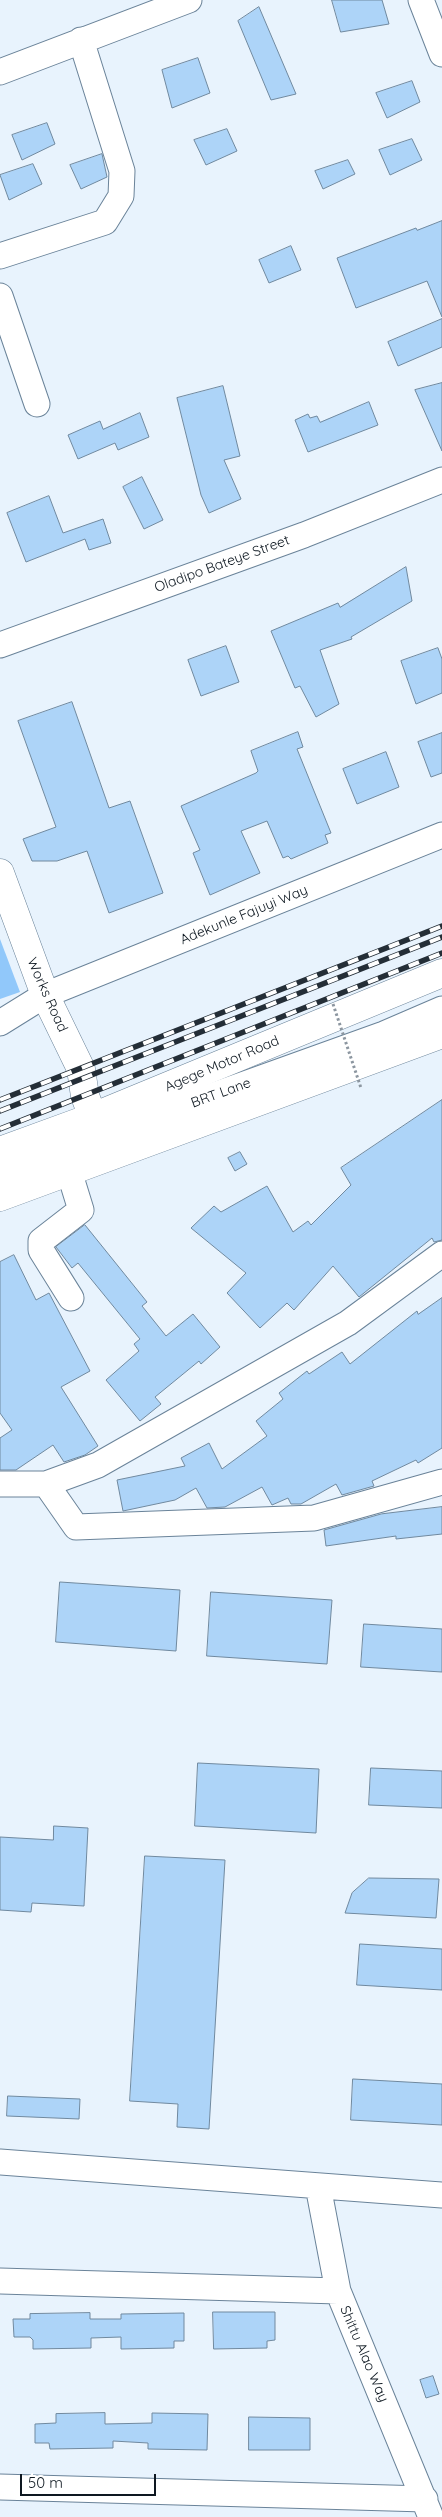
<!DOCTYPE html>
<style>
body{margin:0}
#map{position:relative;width:442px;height:2517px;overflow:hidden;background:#e8f3fd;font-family:Quicksand,sans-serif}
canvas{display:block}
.scale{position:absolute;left:20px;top:2474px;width:136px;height:22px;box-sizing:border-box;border:2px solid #0e1821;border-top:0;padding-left:6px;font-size:15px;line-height:18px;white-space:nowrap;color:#0e1821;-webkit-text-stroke:4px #fff;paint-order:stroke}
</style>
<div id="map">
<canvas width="442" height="2517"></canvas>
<div class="scale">50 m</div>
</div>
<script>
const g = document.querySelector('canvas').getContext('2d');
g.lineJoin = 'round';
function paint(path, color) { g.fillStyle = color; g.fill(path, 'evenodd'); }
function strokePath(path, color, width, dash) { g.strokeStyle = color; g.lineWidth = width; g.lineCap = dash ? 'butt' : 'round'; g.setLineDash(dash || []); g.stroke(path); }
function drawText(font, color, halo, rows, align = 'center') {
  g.font = font + ' Quicksand,sans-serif'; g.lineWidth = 4.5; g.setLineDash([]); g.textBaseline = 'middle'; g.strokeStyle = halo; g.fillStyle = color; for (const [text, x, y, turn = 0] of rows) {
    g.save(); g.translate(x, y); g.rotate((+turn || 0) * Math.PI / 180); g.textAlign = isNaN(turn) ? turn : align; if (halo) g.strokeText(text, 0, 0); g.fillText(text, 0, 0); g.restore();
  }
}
paint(new Path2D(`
 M0,939L20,992L0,999Z`), '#91c8fa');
const building = new Path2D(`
 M332,0H382L389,24L341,32Z
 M259,7L296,94L271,100L238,21Z
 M198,58L210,93L172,108L162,70Z
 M412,81L420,102L387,118L376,93Z
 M47,123L55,144L22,160L12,135Z
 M227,129L237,151L206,165L194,140Z
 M412,139L422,160L390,175L379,150Z
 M102,154L107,177L81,189L70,165Z
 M348,160L355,174L323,189L315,171Z
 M33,164L42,184L9,200L0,175Z
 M442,221V317L427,281L356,308L337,258L416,228L417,230Z
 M291,246L301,270L269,283L259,260Z
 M442,319V347L398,366L388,342Z
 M442,383V451L415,390Z
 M223,386L240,456L224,460L241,499L209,513L201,495L177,398Z
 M369,402L378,425L308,452L295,420L308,414L310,418L317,416L320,422Z
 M140,413L149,437L118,450L115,443L78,459L68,435L100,421L103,429Z
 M142,477L163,520L144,529L123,487Z
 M49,496L63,533L103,519L111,543L89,550L85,539L26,562L7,513Z
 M406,567L412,601L351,637L352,639L320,650L339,704L316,717L300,686L295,688L271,631L338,603L340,607Z
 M226,646L239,682L201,696L188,660Z
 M438,648L442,659V693L416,704L401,661Z
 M72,702L109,808L130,801L163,893L109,913L87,851L57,861H32L23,839L56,827L18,721Z
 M298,732L303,747L297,749L331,833L325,835L328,843L291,859L288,856L283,858L267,821L241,831L260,873L210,895L193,853L200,850L181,806L256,773L258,771L251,751Z
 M442,733V773L431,777L418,742Z
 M386,752L399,787L357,804L343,769Z
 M442,1100V1240L434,1242L432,1238L359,1297L333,1266L294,1310L287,1303L260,1328L227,1293L246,1273L191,1228L214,1206L221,1212L267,1186L293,1232L308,1221L311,1225L351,1185L341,1168Z
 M240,1152L247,1164L235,1171L228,1158Z
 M85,1225L147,1302L142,1306L166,1336L193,1314L220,1347L201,1364L199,1361L155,1397L161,1404L140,1421L106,1380L139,1351L134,1344L140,1339L78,1263L72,1268L56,1247Z
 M14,1255L36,1300L49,1293L90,1371L61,1387L98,1446L85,1455L64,1462L53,1445L16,1470H0V1438L12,1430L0,1413V1262Z
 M442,1298V1448L418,1463L416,1460L372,1481L374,1486L342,1495L336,1484L301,1504H291L288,1498L272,1505L262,1487L225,1507L207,1508L196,1488L175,1500L123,1511L117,1480L185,1466L181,1458L209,1443L222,1469L267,1436L256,1421L283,1399L279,1393L307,1371L309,1374L342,1352L350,1364L417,1311L418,1314Z
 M442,1507V1534L396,1539V1536L326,1546L324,1530L381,1514Z
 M60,1582L180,1590L176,1651L56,1642Z
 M211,1592L332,1600L327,1664L207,1656Z
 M364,1624L442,1629V1672L361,1667Z
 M198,1763L319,1769L316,1833L195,1826Z
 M371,1768L442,1771V1808L369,1805Z
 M54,1826L88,1828L84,1906L32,1903L31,1912L0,1910V1837L53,1840Z
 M145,1856L225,1860L209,2129L177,2127L178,2104L130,2101Z
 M369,1878L439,1879L436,1918L345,1913L352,1893Z
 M360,1944L442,1949V1990L357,1985Z
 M353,2079L442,2084V2125L351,2120Z
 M8,2096L80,2099L79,2119L7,2116Z
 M213,2312H275V2340L267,2341V2348L214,2349Z
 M90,2313V2319H121V2314L184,2313V2341H174V2348L121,2349V2337L91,2338V2348L33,2349V2340L30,2337H14L13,2319H30V2314Z
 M433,2376L439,2394L426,2398L420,2380Z
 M105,2413V2424L152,2423V2413L208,2414L207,2450L148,2449V2443L113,2441V2448L50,2449L49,2443H35V2424L56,2423V2414Z
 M249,2417L310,2418V2450H249Z`);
paint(building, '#add4f8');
strokePath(building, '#70899f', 1);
const minor = new Path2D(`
 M421,0L442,54
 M0,72L189,0
 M0,256L105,222L121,196L122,171L81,40
 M0,296L37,404
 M0,645L304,535L442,480
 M0,1023L45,995L442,835
 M69,1171L81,1210L41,1241V1250L71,1298
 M0,1177L164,1113L384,1034L442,1009
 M0,1484H46L98,1465L348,1323L442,1254
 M46,1484L76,1527L314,1518L442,1482
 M0,2162L442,2195
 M318,2186L338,2291L431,2517
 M0,2281L338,2291
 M0,2487L425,2499`);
const major = new Path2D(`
 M0,873L45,995L81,1069L85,1096L93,1117`);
const highway = new Path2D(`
 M0,1151L93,1117L442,973
 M0,1197L442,1034`);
strokePath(minor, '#6a8399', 27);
strokePath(major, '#6a8399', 29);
strokePath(highway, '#6a8399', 29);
strokePath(minor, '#fff', 25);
strokePath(major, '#fff', 28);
strokePath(highway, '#fff', 28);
const rail = new Path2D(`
 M0,1100L442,926
 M0,1111L442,937
 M0,1129L442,953`);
strokePath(rail, '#242e37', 5.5);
strokePath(rail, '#fff', 4, [11]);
strokePath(new Path2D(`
 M333,1004L361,1088`), '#8c96a0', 3, [2.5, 2.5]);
drawText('14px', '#0e1821', '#fff', [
 ["Oladipo Bateye Street",222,564,-20],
 ["Adekunle Fajuyi Way",244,915,-22],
 ["Works Road",47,995,66],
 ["Agege Motor Road",222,1064,-23],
 ["BRT Lane",221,1093,-20],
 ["Shittu Alao Way",364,2354,67]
]);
</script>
